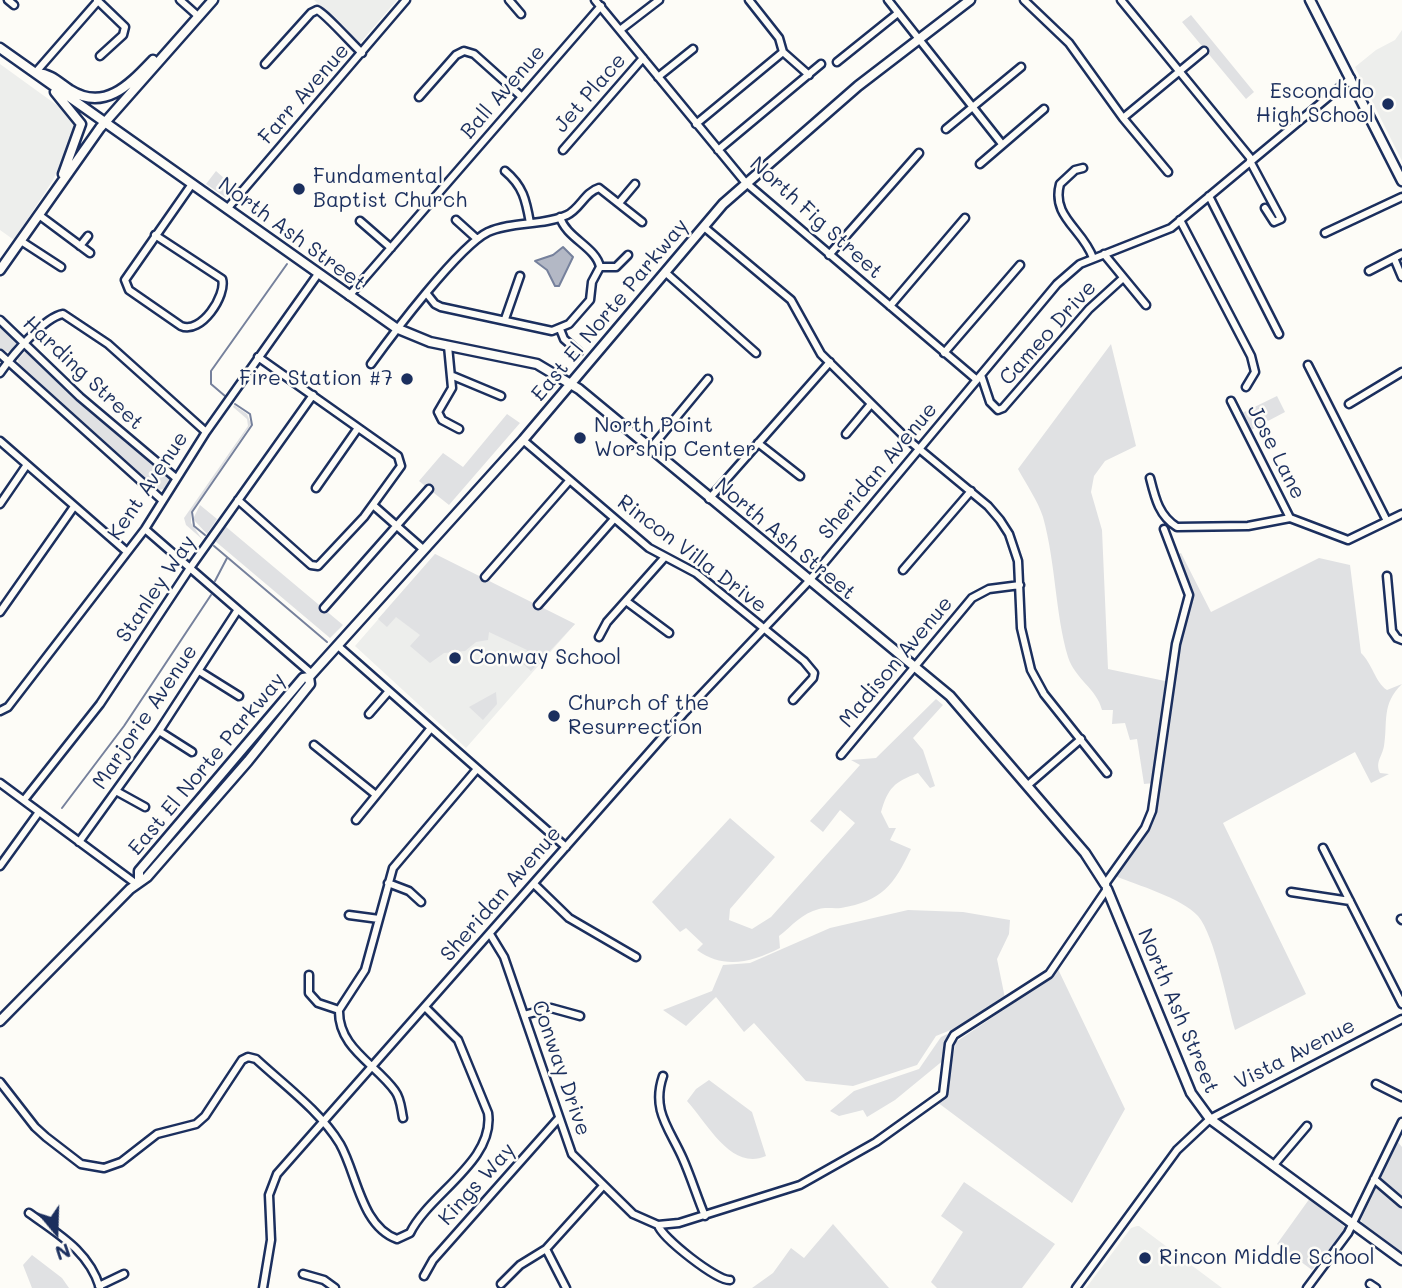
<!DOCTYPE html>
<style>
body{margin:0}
#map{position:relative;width:1402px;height:1288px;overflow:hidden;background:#fdfcf7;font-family:Mali,sans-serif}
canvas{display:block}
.north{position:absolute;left:21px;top:1197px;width:70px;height:70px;-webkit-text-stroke:5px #fdfcf7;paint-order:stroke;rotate:161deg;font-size:19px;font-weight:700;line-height:28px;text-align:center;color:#1b2f5e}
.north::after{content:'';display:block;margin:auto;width:24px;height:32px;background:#1b2f5e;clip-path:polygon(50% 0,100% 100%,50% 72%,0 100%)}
</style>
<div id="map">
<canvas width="1402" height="1288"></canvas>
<div class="north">N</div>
</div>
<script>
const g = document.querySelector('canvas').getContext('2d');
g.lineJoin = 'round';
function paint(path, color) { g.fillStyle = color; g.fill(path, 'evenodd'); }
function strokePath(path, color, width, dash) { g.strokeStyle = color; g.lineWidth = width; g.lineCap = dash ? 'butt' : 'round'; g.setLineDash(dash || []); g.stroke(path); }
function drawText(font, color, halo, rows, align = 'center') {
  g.font = font + ' Mali,sans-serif'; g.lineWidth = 5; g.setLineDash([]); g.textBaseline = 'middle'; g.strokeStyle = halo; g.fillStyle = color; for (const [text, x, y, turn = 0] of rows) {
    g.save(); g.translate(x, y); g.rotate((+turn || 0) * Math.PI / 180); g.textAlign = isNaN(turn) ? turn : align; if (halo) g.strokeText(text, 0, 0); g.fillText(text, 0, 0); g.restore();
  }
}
paint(new Path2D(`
 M314,0H397L360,43Z
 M1402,30V161L1355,67L1376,50L1395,40Z
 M0,64L76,119L78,124L53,180L14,240L0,230Z
 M435,554L575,624L466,748L355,646Z
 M1137,1226H1139L1222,1288H1086L1131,1228Z`), '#edeeec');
paint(new Path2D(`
 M1191,15L1254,92L1246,99L1182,22Z
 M216,171L235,188L238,185L241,187L232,197H225L206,184Z
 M0,323L18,342L11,353L0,349Z
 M1111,344L1136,446L1105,461L1094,476L1091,492L1102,530L1108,669L1165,681L1154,783L1144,784L1137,739L1130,740L1125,723L1112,724L1113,710H1102C1097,689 1075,679 1068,657C1055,613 1056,564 1043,517C1038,501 1026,484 1018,469Z
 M25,352H29L168,475L170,481L166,489L157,490L19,367L18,359Z
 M1277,396L1285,412L1249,431L1240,414Z
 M234,405L247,414L251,424L191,512V523L202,539L186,525L184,518L248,426L247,419L233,407Z
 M507,414L520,423L449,505L419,481L443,453L463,467Z
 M200,505L217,519L207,534L193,519Z
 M225,526L343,625L330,638L215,541Z
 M1181,553L1211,612L1319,558L1350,565L1361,653C1372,663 1375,682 1387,690L1402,684C1381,704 1388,723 1384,746C1382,757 1375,762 1380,773L1389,774L1371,783L1355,752L1223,823L1306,994L1235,1030C1227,1003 1215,936 1198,916C1182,898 1137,885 1115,876L1154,816L1175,662L1192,592L1178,554Z
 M435,554L575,624L531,671L521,662L527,650L489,632L488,640L476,642L465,651L444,653L430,663L410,646L420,635L396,617L387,627L378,619Z
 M496,692L497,704L483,720L469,707Z
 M936,699L943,705L913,738L923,750L935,786L930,788L918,773C894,782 888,788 881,812L889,828H896L890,840L911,849C894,885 882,901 841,908C834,909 826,907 819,909C802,913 792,926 779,936L780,948C752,962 724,970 697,950L703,944L686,928L680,932L652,902L730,818L775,857L730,909L729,920L752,929L771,917L855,823L840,810L823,832L810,821L860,765L851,760L876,758Z
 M908,910L963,912L1010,920L1009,934L997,959L1005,998L963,1025L936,1036L917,1065L853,1086L806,1081L754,1023L744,1032L716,997L686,1026L663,1010L712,991L723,965L750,963L830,928Z
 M1057,967L1125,1109L1072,1203L937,1102L946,1088L956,1042L1043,983Z
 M956,1030L945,1059L895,1100L867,1117L863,1110L839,1116L830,1111L854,1091L919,1069L941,1037Z
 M709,1080L752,1112L766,1156C731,1171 708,1124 687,1101L696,1089Z
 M1397,1141L1402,1147V1254L1364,1226L1361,1220Z
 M964,1182L1055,1244L1022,1288H937L931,1282L963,1232L941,1216Z
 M1310,1198L1346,1228L1312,1270L1277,1244Z
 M833,1224L889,1288H752L773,1273L791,1248L804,1258Z
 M32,1255L62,1278L69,1288H32L23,1265Z`), '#e0e1e3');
const water = new Path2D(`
 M563,247L573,257L559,286H555L547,270L535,261L553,255Z`);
paint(water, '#b3b8c5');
strokePath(water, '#76819c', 2);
strokePath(new Path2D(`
 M225,396L211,384V371L287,264
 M205,535L194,526L192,512L252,425L250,414L235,404
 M214,546L327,642
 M215,581L227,558
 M62,808L124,726L211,595`), '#76819c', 2);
const minor = new Path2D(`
 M8,0L14,5
 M97,0L125,27L123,35L100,56
 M180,0L198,16
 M509,0L521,14
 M595,0L745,182L977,380
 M749,0L779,38L783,52
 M888,0L1002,144
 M1024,0L1069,43L1123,118L1168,172
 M1121,0L1252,160
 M620,30L659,0
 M783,52L809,75
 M837,62L898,13
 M265,64L311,13L317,10C324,12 353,45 362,53
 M35,73L98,1
 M658,77L693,49
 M419,97L456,55L464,51L474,54L522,97
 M1123,118L1204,51
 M696,124L783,52
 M946,129L1021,67
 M563,150L643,58
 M718,150L821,64
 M1250,161L1281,219L1274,222L1265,208
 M980,164L1044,109
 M1083,168L1075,170L1060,184C1051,217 1083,229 1093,258
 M505,171C523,186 526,200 530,223
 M1209,196L1279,334
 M619,203L635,184
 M227,209L406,0
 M39,215L90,253
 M456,220L477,239
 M1180,220L1251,356L1255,372L1246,387
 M360,221L391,248
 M704,227L791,300L821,354L906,438L988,506L1000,520L1009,534L1018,561L1021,628L1031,670L1044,694L1107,773
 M1325,233L1402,197
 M155,235L222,279C227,295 201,335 181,326L129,290L125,280L192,184
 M21,241L61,267
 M80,246L88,236
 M1104,254L1146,305
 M829,255L919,153
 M1394,258L1402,277
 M600,267H616L628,255
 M1369,271L1402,254
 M665,272L756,353
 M427,294L435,304L441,307L552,331L569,324L590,300L592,282L600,267C596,247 566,238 560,217
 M349,296L601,6
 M890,306L965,218
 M505,319L520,276
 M0,320L80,397L176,478
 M560,329L564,339L579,352
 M448,346L452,388L438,412L442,420L459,429
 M944,353L1020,265
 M0,354L162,500
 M371,364C392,335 459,246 488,232C513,221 543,226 567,215C580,209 585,192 599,188L642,222
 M1308,365L1387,521
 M0,373C11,357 44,317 63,314L108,344L206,432
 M981,375L990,402L998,410L1003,408L1089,309L1122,279
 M453,376L501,396
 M1231,401L1290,518
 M1349,404L1402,372
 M846,434L871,404
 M523,440L649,548L696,573L804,661L814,673L813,678L793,700
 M0,441L126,551
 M758,443L800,476
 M650,449L708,379
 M1150,478C1155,498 1159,516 1177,527L1248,526L1290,518L1348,540L1402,514
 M316,488L358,428
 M709,499L830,362
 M238,500L311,565L318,566L364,517L401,466L398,456L258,357
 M0,504L26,466
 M373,505L423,549
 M145,529L312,674
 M903,570L971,491
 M1387,576L1392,631L1397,638L1402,640
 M485,577L569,481
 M626,601L669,633
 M538,605L614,519
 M324,608L429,489
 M0,612L73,508
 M599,637L607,622L664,558
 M338,646L566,847
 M199,671L239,696
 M0,711L8,707L145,529L206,432L318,274
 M369,714L389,691
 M159,731L192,752
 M314,745L376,795
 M841,755L972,598L989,589L1020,585
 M0,783L135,883
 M1028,785L1081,739
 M116,791L145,807
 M24,800L100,704L190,568L313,395
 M356,820L431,728
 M79,842L159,731L237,611
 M1323,848L1402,1004
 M0,866L39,812
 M388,883L409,891L421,902
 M534,884L569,918L636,957
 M1291,892L1350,901
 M349,915L379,919
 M1401,919L1402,920
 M490,934L504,957L572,1154L633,1214L658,1225L679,1223L800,1185L876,1142L943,1094L949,1044L954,1035L1049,974L1107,889L1105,884L1145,828L1152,811L1176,644L1189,595L1164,529
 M309,975V993L318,1003L339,1010
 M524,1015L551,1008L580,1016
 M663,1076C651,1111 670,1129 683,1159C691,1177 697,1197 705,1216
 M0,1082L35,1127L46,1137L81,1164L104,1168L121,1162L157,1134L196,1124L205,1116L242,1060L248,1057L256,1059C284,1085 320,1111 340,1144C357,1174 361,1226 397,1239L410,1233C429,1194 495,1161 488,1113L458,1040L425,1007
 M1376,1084L1402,1097
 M403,1118C401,1109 401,1099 395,1091C376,1064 338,1048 339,1010L365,970L393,868L477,769
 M1273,1166L1307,1126
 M1374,1179L1402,1203
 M29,1213C58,1234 89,1251 100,1288
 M658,1225C662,1238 717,1281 730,1280
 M546,1249L566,1288
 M303,1274L324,1280L335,1288
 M424,1276L433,1260L559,1118
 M501,1284L520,1265L546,1249L603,1186
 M1370,1284L1376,1288
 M99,1286L124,1274
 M263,1288L271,1240L269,1195L277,1174L683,714L808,582L1057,284L1080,264L1171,228L1351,78
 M1076,1288L1177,1150L1210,1119L1402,1019
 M1307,1288L1348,1233L1402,1122`);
const major = new Path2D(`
 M1310,0L1402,181
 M0,48L396,328L430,342L537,364L579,389L950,696L1085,853L1105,884
 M37,73C51,74 58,82 70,90C105,112 130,84 153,60
 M55,92L81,124L63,174
 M0,270L100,128L213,0
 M139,880V871L303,678L309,677L523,440L723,204L858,86L970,0
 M1107,889L1191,1093L1210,1119L1402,1260
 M0,1021L130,889L147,877L248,761L310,684L309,677`);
strokePath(minor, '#1b2f5e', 11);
strokePath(major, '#1b2f5e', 13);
strokePath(minor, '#fdfcf7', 6);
strokePath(major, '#fdfcf7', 8);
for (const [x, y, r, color] of [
 [1388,104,7,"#1b2f5e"],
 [299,189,7,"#1b2f5e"],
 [407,379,7,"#1b2f5e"],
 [580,438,7,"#1b2f5e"],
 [455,658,7,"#1b2f5e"],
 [554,716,7,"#1b2f5e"],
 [1145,1258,7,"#1b2f5e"]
]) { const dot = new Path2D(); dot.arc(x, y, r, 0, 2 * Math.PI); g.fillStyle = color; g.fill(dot); strokePath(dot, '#fdfcf7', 2.5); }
drawText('21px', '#1b2f5e', '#fdfcf7', [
 ["Ball Avenue",503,92,-49],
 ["Jet Place",590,93,-49],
 ["Farr Avenue",304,94,-49],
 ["North Fig Street",816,218,42],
 ["North Ash Street",292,234,36],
 ["East El Norte Parkway",610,310,-50],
 ["Cameo Drive",1048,333,-48],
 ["Harding Street",83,373,43],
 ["Jose Lane",1276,452,63],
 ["Sheridan Avenue",878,471,-50],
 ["Kent Avenue",148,486,-56],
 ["North Ash Street",785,539,40],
 ["Rincon Villa Drive",692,554,37],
 ["Stanley Way",156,589,-56],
 ["Madison Avenue",896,662,-50],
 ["Marjorie Avenue",145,717,-56],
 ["East El Norte Parkway",207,764,-50],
 ["Sheridan Avenue",501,894,-49],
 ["North Ash Street",1178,1011,67],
 ["Vista Avenue",1295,1054,-27],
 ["Conway Drive",561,1068,71],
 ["Kings Way",477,1184,-48]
]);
drawText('21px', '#1b2f5e', '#fdfcf7', [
 ["Escondido",1374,92,"right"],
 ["High School",1374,116,"right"],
 ["Fundamental",313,177],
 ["Baptist Church",313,201],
 ["Fire Station #7",393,379,"right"],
 ["North Point",594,426],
 ["Worship Center",594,450],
 ["Conway School",469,658],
 ["Church of the",568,704],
 ["Resurrection",568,728],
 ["Rincon Middle School",1159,1258]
], 'left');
</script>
